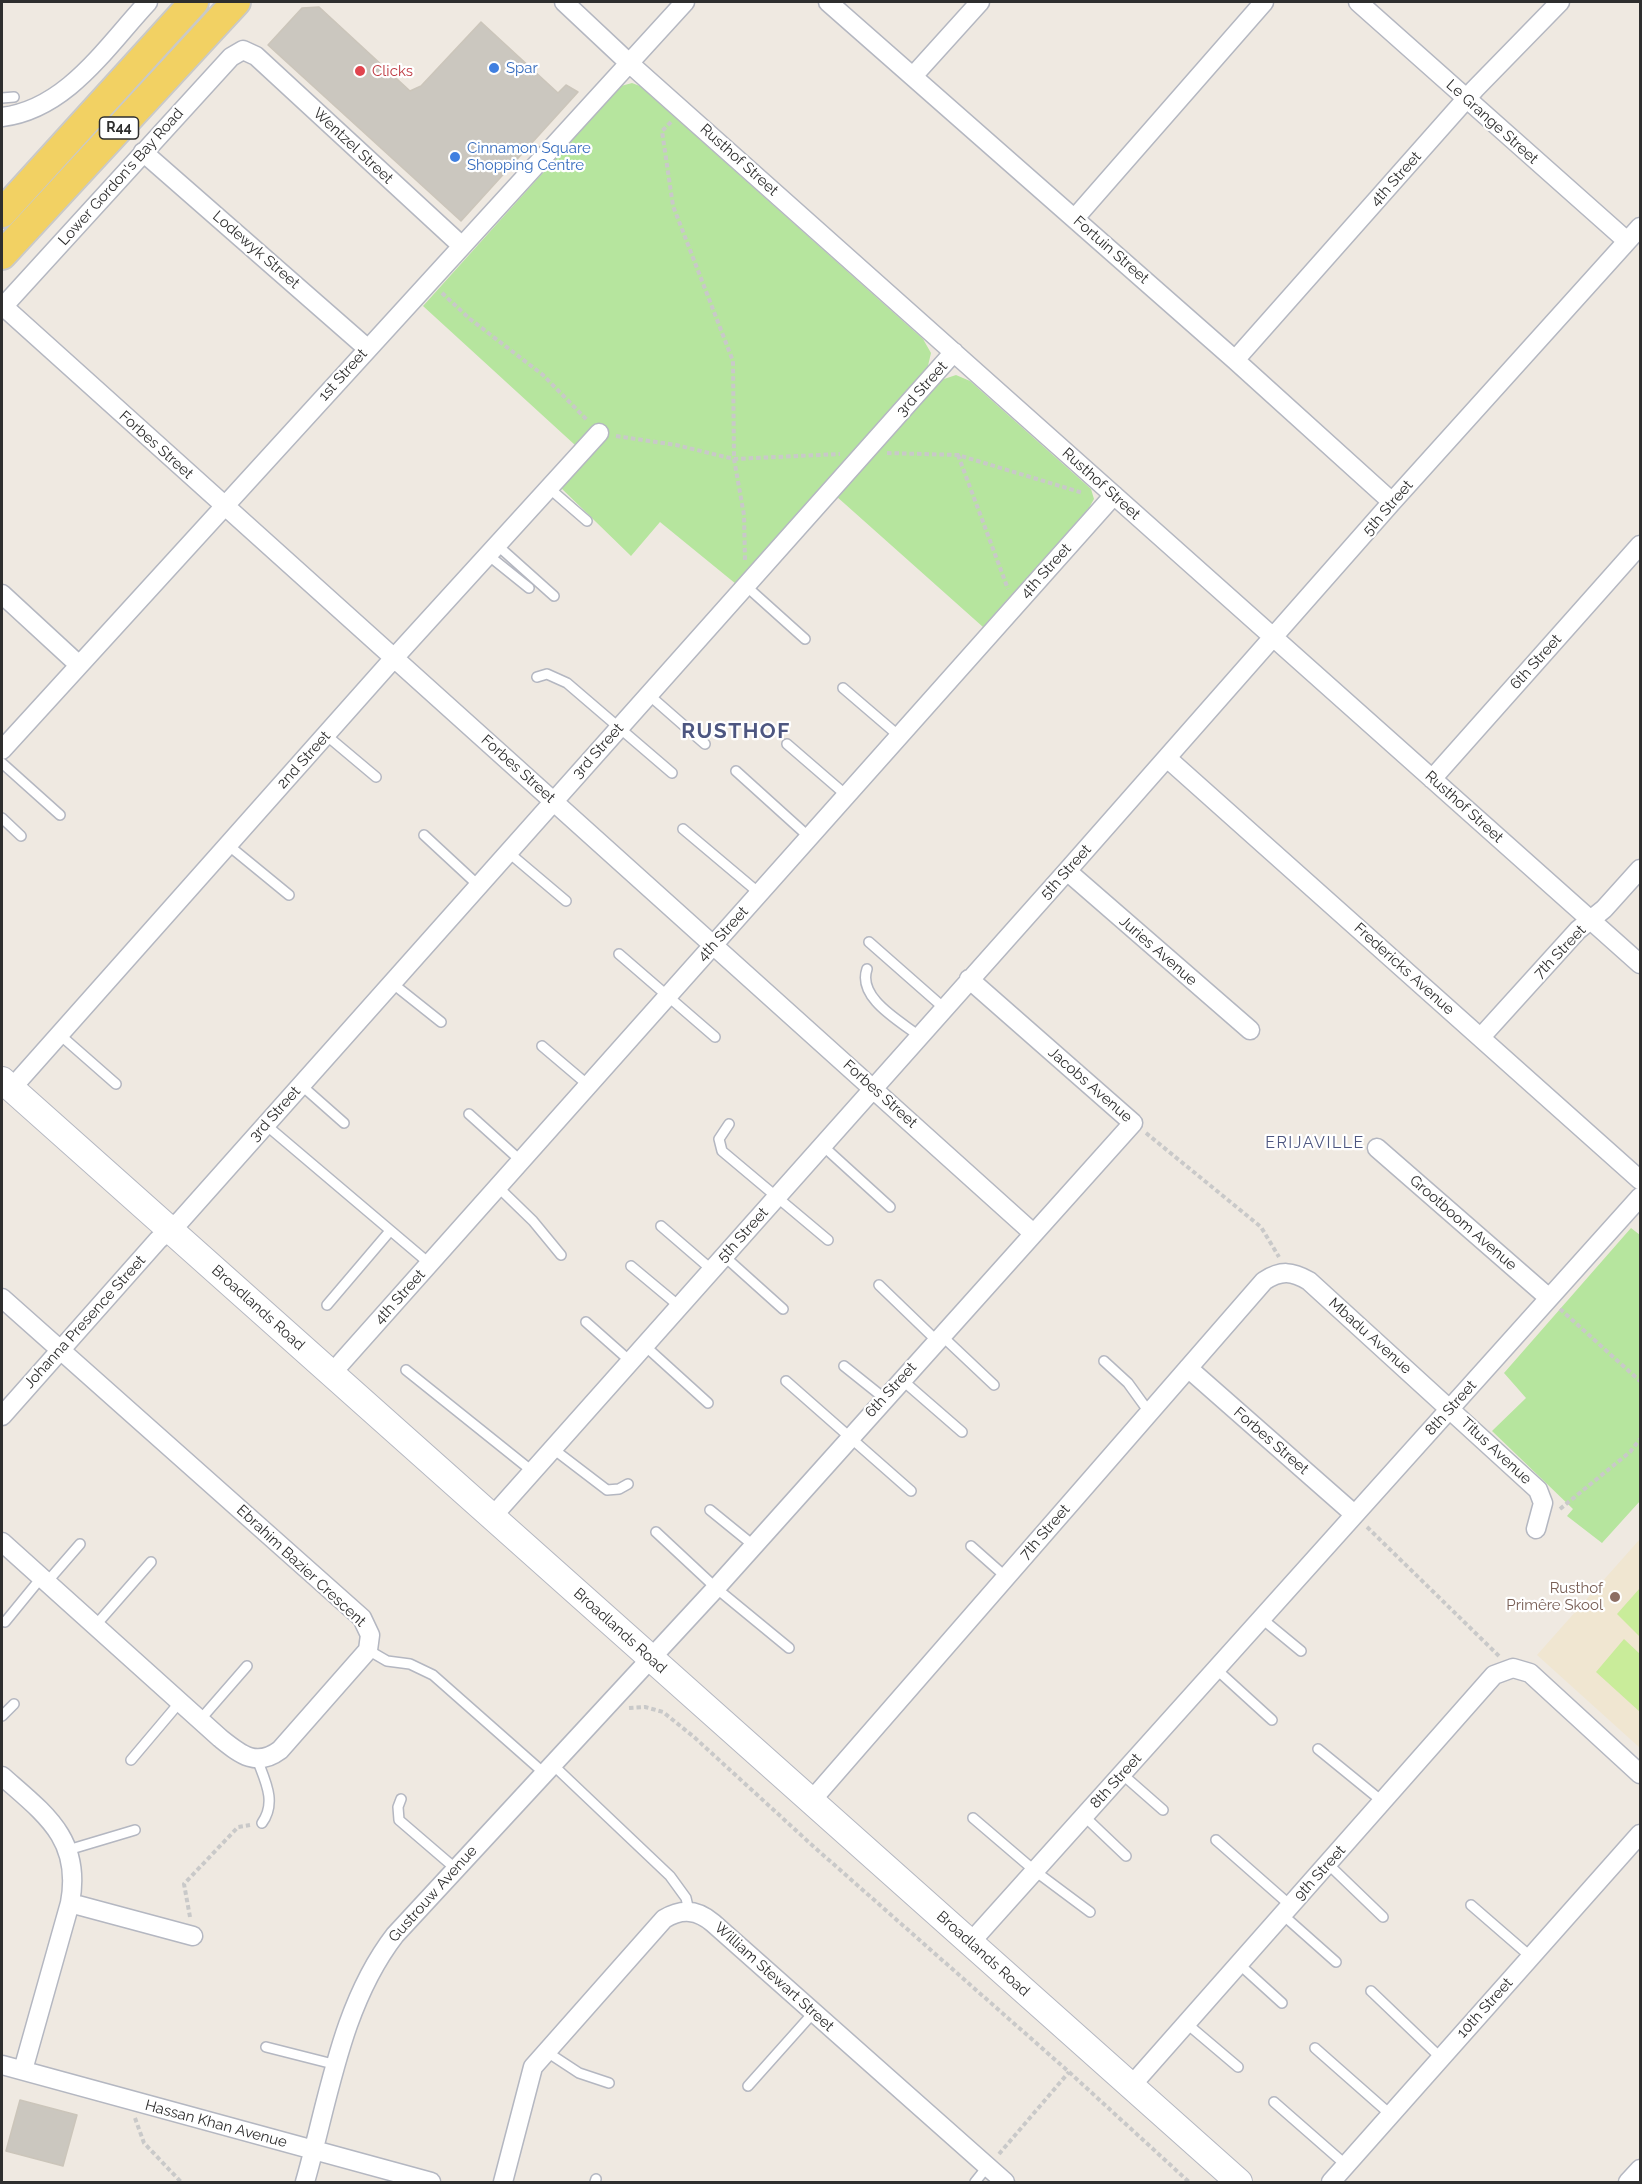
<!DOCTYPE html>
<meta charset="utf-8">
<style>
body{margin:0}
#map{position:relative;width:1642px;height:2184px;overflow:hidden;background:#efe9e1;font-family:Raleway,sans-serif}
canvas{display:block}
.frame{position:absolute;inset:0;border:3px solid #2e2e2e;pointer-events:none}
</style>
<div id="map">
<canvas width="1642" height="2184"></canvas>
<div class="frame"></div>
</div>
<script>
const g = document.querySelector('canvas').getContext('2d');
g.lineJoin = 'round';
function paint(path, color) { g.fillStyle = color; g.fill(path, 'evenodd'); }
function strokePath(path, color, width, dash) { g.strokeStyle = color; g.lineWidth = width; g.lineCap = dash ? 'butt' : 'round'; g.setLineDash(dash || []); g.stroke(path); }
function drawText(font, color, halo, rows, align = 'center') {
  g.font = font + ' Raleway,sans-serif'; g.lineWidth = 4.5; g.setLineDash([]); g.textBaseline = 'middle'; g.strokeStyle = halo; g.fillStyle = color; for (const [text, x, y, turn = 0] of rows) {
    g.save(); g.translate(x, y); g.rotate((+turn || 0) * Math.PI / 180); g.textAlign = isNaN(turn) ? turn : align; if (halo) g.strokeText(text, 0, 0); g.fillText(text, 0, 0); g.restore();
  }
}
paint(new Path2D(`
 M1640,1539V1748L1537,1655Z`), '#f0e6d1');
paint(new Path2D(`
 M632,83L640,86L923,339L931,353L927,370L736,584L660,522L631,556L560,487L587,456L423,306L621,86Z
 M956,375L970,381L1091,489L1094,499L1089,508L983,627L836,496L941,380Z
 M1631,1228L1640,1235V1501L1602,1543L1567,1516L1573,1509L1492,1431L1526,1398L1504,1373Z`), '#b6e59e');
paint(new Path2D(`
 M1640,1588V1637L1617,1614Z
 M1624,1639L1640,1654V1712L1596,1672Z`), '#c9ec9a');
const building = new Path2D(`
 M319,7L410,91L421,86L481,22L558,93L566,85L578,92L461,221L268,45L302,8Z
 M20,2100L77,2115L63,2166L6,2151Z`);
paint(building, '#cbc7bf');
strokePath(building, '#cbc5ba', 1.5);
const lane = new Path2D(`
 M2,98L14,97
 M549,488L587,521
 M497,545L554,596
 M488,555L529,588
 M746,586L805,639
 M537,677L547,674L567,683L672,773
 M843,688L899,736
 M649,695L705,744
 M326,735L376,777
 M787,744L846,795
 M2,763L60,815
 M736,771L809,837
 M2,818L21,836
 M683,829L759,893
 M424,835L479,886
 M228,845L289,895
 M508,852L566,901
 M869,942L944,1008
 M619,954L715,1037
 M867,969C857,998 900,1021 919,1036
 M392,983L441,1022
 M59,1034L116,1084
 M542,1046L588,1085
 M301,1085L344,1123
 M469,1114L521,1161
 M729,1124L719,1139L722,1151L828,1240
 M266,1125L430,1264
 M823,1146L890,1207
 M498,1187L533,1221L561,1255
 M661,1226L712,1270
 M724,1256L783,1309
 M631,1266L679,1306
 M879,1285L936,1340
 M327,1305L390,1231
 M586,1322L630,1361
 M941,1335L994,1385
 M644,1345L708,1403
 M1104,1361L1128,1383L1149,1412
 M844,1366L884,1398
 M406,1370L532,1471
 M901,1379L962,1432
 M786,1381L911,1491
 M552,1448L607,1490L619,1489L628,1484
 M710,1510L753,1545
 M656,1532L716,1588L789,1648
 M971,1546L1006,1577
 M47,1582L80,1544
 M1261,1618L1301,1651
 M5,1622L41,1578
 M95,1626L151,1562
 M368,1650L387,1661L410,1664L433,1675L544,1773
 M1216,1669L1272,1720
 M2,1716L14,1704
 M200,1720L247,1666
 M1318,1749L1383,1802
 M257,1759C265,1781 277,1802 262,1823
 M131,1760L180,1702
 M552,1764L670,1876L686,1898L689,1911
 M1122,1774L1163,1810
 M401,1799L398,1807L399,1820L456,1869
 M1084,1816L1126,1856
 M973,1818L1035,1871L1090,1912
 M1216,1840L1291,1906
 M68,1850L135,1830
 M1328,1864L1383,1917
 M1471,1905L1531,1957
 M1283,1915L1336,1962
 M1239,1964L1282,2003
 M1371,1991L1441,2058
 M1186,2023L1238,2067
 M266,2047L337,2065
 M1315,2048L1391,2115
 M547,2052L579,2073L609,2083
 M748,2086L814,2012
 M1274,2102L1346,2165
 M595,2182L596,2179
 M975,2182L987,2167`);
const street = new Path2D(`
 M564,2L629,63L1640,964
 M828,2L1235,360L1392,502
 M1358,2L1627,241
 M914,75L980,2
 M2,117C67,109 106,47 148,2
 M143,152L368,349
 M1075,218L1264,2
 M3,306L1033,1233
 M2,308L231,57L243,50L256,56L462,246
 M1235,360L1475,89L1560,2
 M2,594L79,665
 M2,750L685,2
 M1167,758L1640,1180
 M1432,779L1640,545
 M1067,871L1250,1030
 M1481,1037L1578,930L1604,909L1640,869
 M11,1089L394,658L599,433
 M1377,1148L1549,1298
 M2,1298L362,1618L370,1635L368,1650L280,1750C256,1768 240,1754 220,1738L2,1542
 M1188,1368L1354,1514
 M332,1373L1114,495
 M2,1416L158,1240L181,1220L954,352
 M492,1517L1067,871L1392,502L1640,227
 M2,1776C45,1814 82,1839 70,1903L23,2070
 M811,1801L1264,1281C1281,1270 1292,1271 1309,1281L1538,1490L1543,1503L1536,1529
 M70,1903L193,1936
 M970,1943L1640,1197
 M2,2065L431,2182
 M1131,2086L1494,1675L1513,1668L1530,1673L1640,1774
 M305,2182C329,2098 341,2005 395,1935L716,1588L1133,1123L969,979
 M503,2182L533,2067L664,1919C682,1908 698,1910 713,1923L1005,2182
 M1331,2182L1640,1834
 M1628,2182L1640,2169`);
const secondary = new Path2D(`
 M2,1080L1239,2182`);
const primary = new Path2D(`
 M2,213L194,2
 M2,255L236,2`);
strokePath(lane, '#b4b7c1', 12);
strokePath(street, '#b4b7c1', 21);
strokePath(secondary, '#b4b7c1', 28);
strokePath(primary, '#c9c9c9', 32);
strokePath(new Path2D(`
 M671,122L662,131L673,206L733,361L734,459L744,515L745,560
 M442,293L470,319L543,375L587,420
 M616,436L676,445L734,459L840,454
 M887,453L958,455L1083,493
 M958,455L1008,589
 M1146,1133L1261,1227L1279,1257
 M1560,1309L1640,1381
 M1560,1509L1630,1452L1640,1439
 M1367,1527L1499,1656
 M629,1708L645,1707L663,1712L694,1737L813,1846L1069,2072L1189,2182
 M190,1917L184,1884L238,1827L250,1825
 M135,2118L144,2143L181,2182
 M999,2154L1069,2072`), '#c9c9c9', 4, [4.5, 3]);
strokePath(lane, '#fff', 9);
strokePath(street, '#fff', 18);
strokePath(secondary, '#fff', 26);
strokePath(primary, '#f2d163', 28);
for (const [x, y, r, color] of [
 [494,68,6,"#3f7fe0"],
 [360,71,6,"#e0444e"],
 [455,157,6,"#3f7fe0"],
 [1615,1597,6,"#8d6e63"]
]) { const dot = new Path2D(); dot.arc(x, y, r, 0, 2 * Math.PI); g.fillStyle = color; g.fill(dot); strokePath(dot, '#fff', 2); }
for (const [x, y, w] of [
 [119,128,39]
]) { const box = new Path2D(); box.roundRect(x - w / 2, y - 11, w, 22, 4.5); g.fillStyle = '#fff'; g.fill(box); strokePath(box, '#2e2e2e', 1.5); }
drawText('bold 14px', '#2e2e2e', null, [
 ["R44",119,128]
]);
drawText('15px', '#366cbe', '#fff', [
 ["Spar",506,68],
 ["Cinnamon Square",467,148],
 ["Shopping Centre",467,165]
], 'left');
drawText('15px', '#be3a42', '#fff', [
 ["Clicks",372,71]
], 'left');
drawText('15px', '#2e2e2e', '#fff', [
 ["Le Grange Street",1492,122,42],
 ["Wentzel Street",353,146,43],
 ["Rusthof Street",739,160,42],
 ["Lower Gordon's Bay Road",121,177,-48],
 ["4th Street",1396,179,-48],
 ["Lodewyk Street",256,250,41],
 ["Fortuin Street",1111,250,41],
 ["1st Street",343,375,-48],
 ["3rd Street",922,389,-48],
 ["Forbes Street",156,445,42],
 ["Rusthof Street",1101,484,42],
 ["5th Street",1388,508,-49],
 ["4th Street",1046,571,-48],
 ["6th Street",1536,662,-48],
 ["3rd Street",598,751,-48],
 ["2nd Street",304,760,-48],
 ["Forbes Street",518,769,42],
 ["Rusthof Street",1464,807,42],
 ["5th Street",1066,872,-48],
 ["4th Street",723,934,-48],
 ["Juries Avenue",1158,951,41],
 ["7th Street",1560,952,-46],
 ["Fredericks Avenue",1404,969,42],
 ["Jacobs Avenue",1090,1085,41],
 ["Forbes Street",880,1094,42],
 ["3rd Street",275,1114,-48],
 ["Grootboom Avenue",1463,1223,41],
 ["5th Street",743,1235,-48],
 ["4th Street",400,1297,-48],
 ["Broadlands Road",258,1308,42],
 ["Johanna Presence Street",85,1322,-48],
 ["Mbadu Avenue",1370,1336,42],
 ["6th Street",891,1390,-48],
 ["8th Street",1451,1408,-48],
 ["Forbes Street",1271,1441,41],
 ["Titus Avenue",1496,1451,43],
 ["7th Street",1045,1532,-49],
 ["Ebrahim Bazier Crescent",301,1566,43],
 ["Broadlands Road",620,1631,42],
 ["8th Street",1116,1781,-48],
 ["9th Street",1320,1873,-48],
 ["Gustrouw Avenue",433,1894,-48],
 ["Broadlands Road",983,1954,42],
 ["William Stewart Street",774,1977,42],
 ["10th Street",1485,2008,-48],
 ["Hassan Khan Avenue",216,2124,15]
]);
drawText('15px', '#785e54', '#fff', [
 ["Rusthof",1603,1588],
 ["Primêre Skool",1603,1605]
], 'right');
g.letterSpacing = '1.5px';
drawText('16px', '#4d5680', '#fff', [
 ["ERIJAVILLE",1315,1143]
]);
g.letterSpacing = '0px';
g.letterSpacing = '1.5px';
drawText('bold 21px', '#4d5680', '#fff', [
 ["RUSTHOF",736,732]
]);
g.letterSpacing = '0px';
</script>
